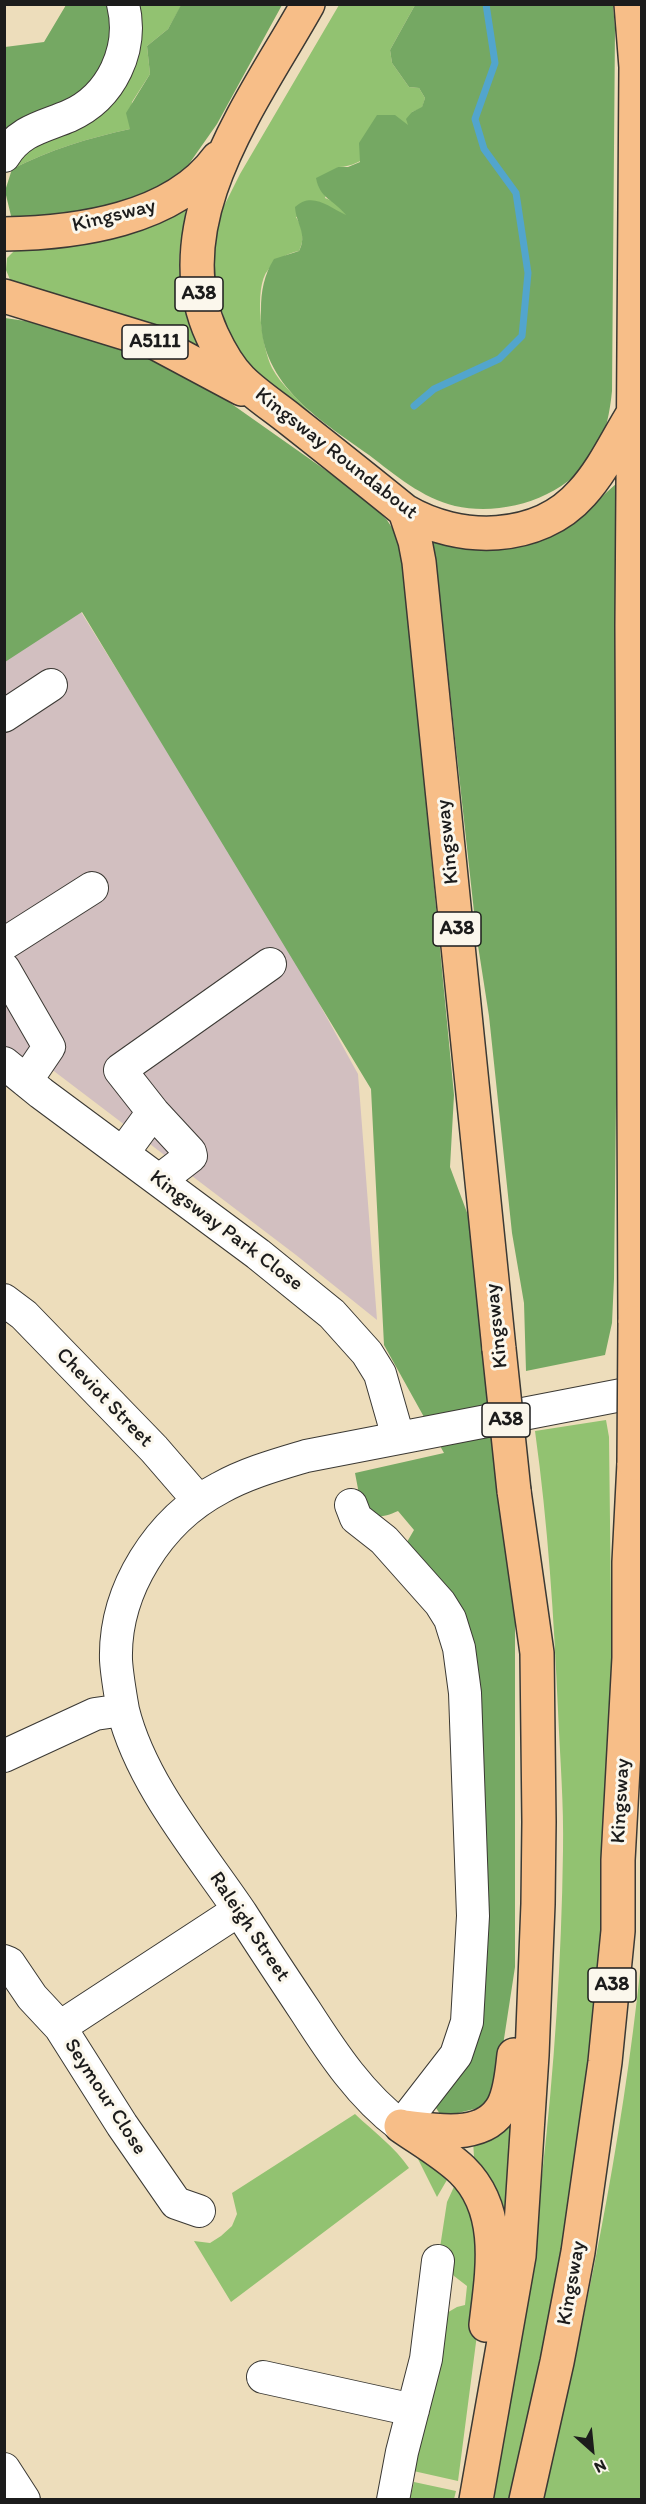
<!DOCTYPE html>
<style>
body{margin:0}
#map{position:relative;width:646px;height:2504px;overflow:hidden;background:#edddbb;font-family:Itim,sans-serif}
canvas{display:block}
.frame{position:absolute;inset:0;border:6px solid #1c1c1c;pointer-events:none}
.north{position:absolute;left:562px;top:2420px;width:60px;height:60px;-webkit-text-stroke:4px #fbf7ec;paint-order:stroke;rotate:153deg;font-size:16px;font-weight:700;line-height:24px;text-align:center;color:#1c1c1c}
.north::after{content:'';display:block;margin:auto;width:21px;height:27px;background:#1c1c1c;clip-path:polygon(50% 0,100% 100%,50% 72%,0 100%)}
</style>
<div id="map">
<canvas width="646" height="2504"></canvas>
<div class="frame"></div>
<div class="north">N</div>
</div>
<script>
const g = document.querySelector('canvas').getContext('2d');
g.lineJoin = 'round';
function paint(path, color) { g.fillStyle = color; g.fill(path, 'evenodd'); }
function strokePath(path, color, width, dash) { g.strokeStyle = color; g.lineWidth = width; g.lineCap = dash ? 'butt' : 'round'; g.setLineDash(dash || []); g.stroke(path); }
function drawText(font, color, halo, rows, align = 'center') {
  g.font = font + ' Itim,sans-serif'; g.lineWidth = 6; g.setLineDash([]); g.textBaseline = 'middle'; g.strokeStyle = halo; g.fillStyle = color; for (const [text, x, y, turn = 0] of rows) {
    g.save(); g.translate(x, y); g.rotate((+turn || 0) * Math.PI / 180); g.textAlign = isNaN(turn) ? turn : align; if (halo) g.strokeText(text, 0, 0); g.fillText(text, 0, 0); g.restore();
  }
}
paint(new Path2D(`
 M81,612L283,938L358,1074L377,1320L296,1255L38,1059L5,1072V661Z`), '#d2bfc0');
paint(new Path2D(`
 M132,5L181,6L168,29L147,46L150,74L132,102L130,129C88,138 50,150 12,169L17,157Z
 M339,5H415L390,50L392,63L409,87L419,88L425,98L422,108L412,112L409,126C391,140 361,168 338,167L325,198L335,202L351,220L331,208L296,217C303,229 305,238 299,251C287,253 276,260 268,270C253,288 262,348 272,368C281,385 299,400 311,413L262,378L250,365L228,333L213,278L215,246L219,216L240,174Z
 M186,209C185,222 182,234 180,246C177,280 184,313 198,343L196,346L11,282L6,270L7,258L16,249L162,220Z
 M606,1420L609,1437L612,1692L609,1821L595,2021L555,2300L511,2499L490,2500C534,2284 560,2071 563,1851C564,1805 560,1758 558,1711C554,1618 548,1524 535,1431Z
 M641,1963V2499L542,2500C585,2322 622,2145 641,1963Z
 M517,2107L504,2236L469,2165L474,2157L473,2140Z
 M355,2114C374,2132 395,2147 409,2168L231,2302L194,2241L210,2243L221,2236L232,2226L237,2214L232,2193Z
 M414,2151L451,2173L437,2197Z
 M458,2178L473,2200L482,2296L458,2481L409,2470L445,2314L457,2307L465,2305L467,2286L454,2276L439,2254L447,2202Z
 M414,2482L456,2491L454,2499H410Z`), '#92c271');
paint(new Path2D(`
 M66,5H113L117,19L98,86L5,139V47L44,42Z
 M181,5H282L217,124L184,171L139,199L61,219L12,220L5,191L12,169C50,150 88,138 130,129L126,113L150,74L147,46L168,29Z
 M415,5H613L615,28L612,391C610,411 606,435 595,452C567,497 505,517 455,506C422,498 395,475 369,455C317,418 257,382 261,310C261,291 264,275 274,259L299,251C308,234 296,224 295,207C312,191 329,207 346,215C333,199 320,199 316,178L338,167H348L360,162L359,143L377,115H395L408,125L406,119L412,112L422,107L425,98L419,88L409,87L392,63L390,50Z
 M5,318L39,323L156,359L209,388L365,498L387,520L401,542L454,1095L450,1167L478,1242L515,1607V1967L494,2104L442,2117L432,2102L476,2035L483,1843L469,1627L412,1556L407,1542L414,1530L398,1511C385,1517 378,1518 363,1515L355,1473L444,1453L384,1345L371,1089L82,612L5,662Z
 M617,483L619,773L616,842L617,1014L614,1279L612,1323L605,1355L526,1371L524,1303L512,1233L489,1016L477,939L437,574L430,539L578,518Z`), '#75a863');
strokePath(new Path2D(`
 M414,406L434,389L499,359L522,336L528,273L516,193L484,149L475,119L495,63L486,4`), '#52a5cd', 7);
const minor = new Path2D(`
 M4,156C20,130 43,127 69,116C112,97 134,49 123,4
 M4,716L51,685
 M4,944L92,888
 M4,969L49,1047L26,1081
 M4,1063L41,1093L258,1254L332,1314L367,1353L380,1374L398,1437
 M153,1112L190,1152L191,1156L160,1180
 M123,1153L153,1112L120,1070L270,964
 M4,1300L24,1315L154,1449L199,1501
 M123,1710C141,1783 199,1851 241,1913C262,1946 284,1979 306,2012C333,2054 361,2096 401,2126L456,2055L467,2022L473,1916L465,1693L459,1648L450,1619L440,1603L384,1540L356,1518L351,1505
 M4,1756L95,1714L123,1710C120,1693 117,1676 116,1660C114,1590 159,1520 220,1488C247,1473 276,1465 306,1456L642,1391
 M4,1961L9,1963L32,1997L60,2027
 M199,2211L176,2203L122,2125L60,2027L239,1910
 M263,2377L413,2410
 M4,2469L24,2500
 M393,2500L402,2452L426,2359L438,2261`);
const highway = new Path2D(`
 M308,4C255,99 160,222 212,335C219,350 229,368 241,380C256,395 275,407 291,420C329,450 367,480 405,511C459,543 538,543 582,493C604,469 617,439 634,412
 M631,4L636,67L632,625L635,1323
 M4,234C76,233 173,220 218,158
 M4,296L154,342L242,389
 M405,511L415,541L419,562L499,1349
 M401,2126C421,2140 444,2153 462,2170C504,2211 492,2273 486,2325
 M403,2127C435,2130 484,2141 503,2106C511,2091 512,2071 514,2055
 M476,2500L519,2256L532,2055L538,1904L539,1822L537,1653L514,1491
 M526,2500L557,2362L578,2252L605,2062L618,1931V1860L629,1658V1562L634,1463`);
strokePath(minor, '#3b3934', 34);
strokePath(highway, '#3b3934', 36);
strokePath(minor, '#fff', 32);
strokePath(highway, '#f7be88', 33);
const highwayBridge = new Path2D(`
 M499,1349L514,1491
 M634,1463L635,1323`);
strokePath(highwayBridge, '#3b3934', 36, []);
strokePath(highwayBridge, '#f7be88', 33);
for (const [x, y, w] of [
 [199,294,48],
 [155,342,66],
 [457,929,48],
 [506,1420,48],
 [612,1985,48]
]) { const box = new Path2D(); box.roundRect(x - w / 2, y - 17, w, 34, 4.5); g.fillStyle = '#fbf7ec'; g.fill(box); strokePath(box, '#1c1c1c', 1.5); }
drawText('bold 20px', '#1c1c1c', null, [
 ["A38",199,294],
 ["A5111",155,342],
 ["A38",457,929],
 ["A38",506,1420],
 ["A38",612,1985]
]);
drawText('21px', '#1c1c1c', '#fbf7ec', [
 ["Kingsway",114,216,-14],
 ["Kingsway Roundabout",336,454,38],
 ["Kingsway",448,842,-96],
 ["Kingsway Park Close",226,1231,37],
 ["Kingsway",497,1326,-96],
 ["Cheviot Street",104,1398,46],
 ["Kingsway",621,1801,-87],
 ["Raleigh Street",249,1927,56],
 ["Seymour Close",105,2097,57],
 ["Kingsway",572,2283,-80]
]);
</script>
